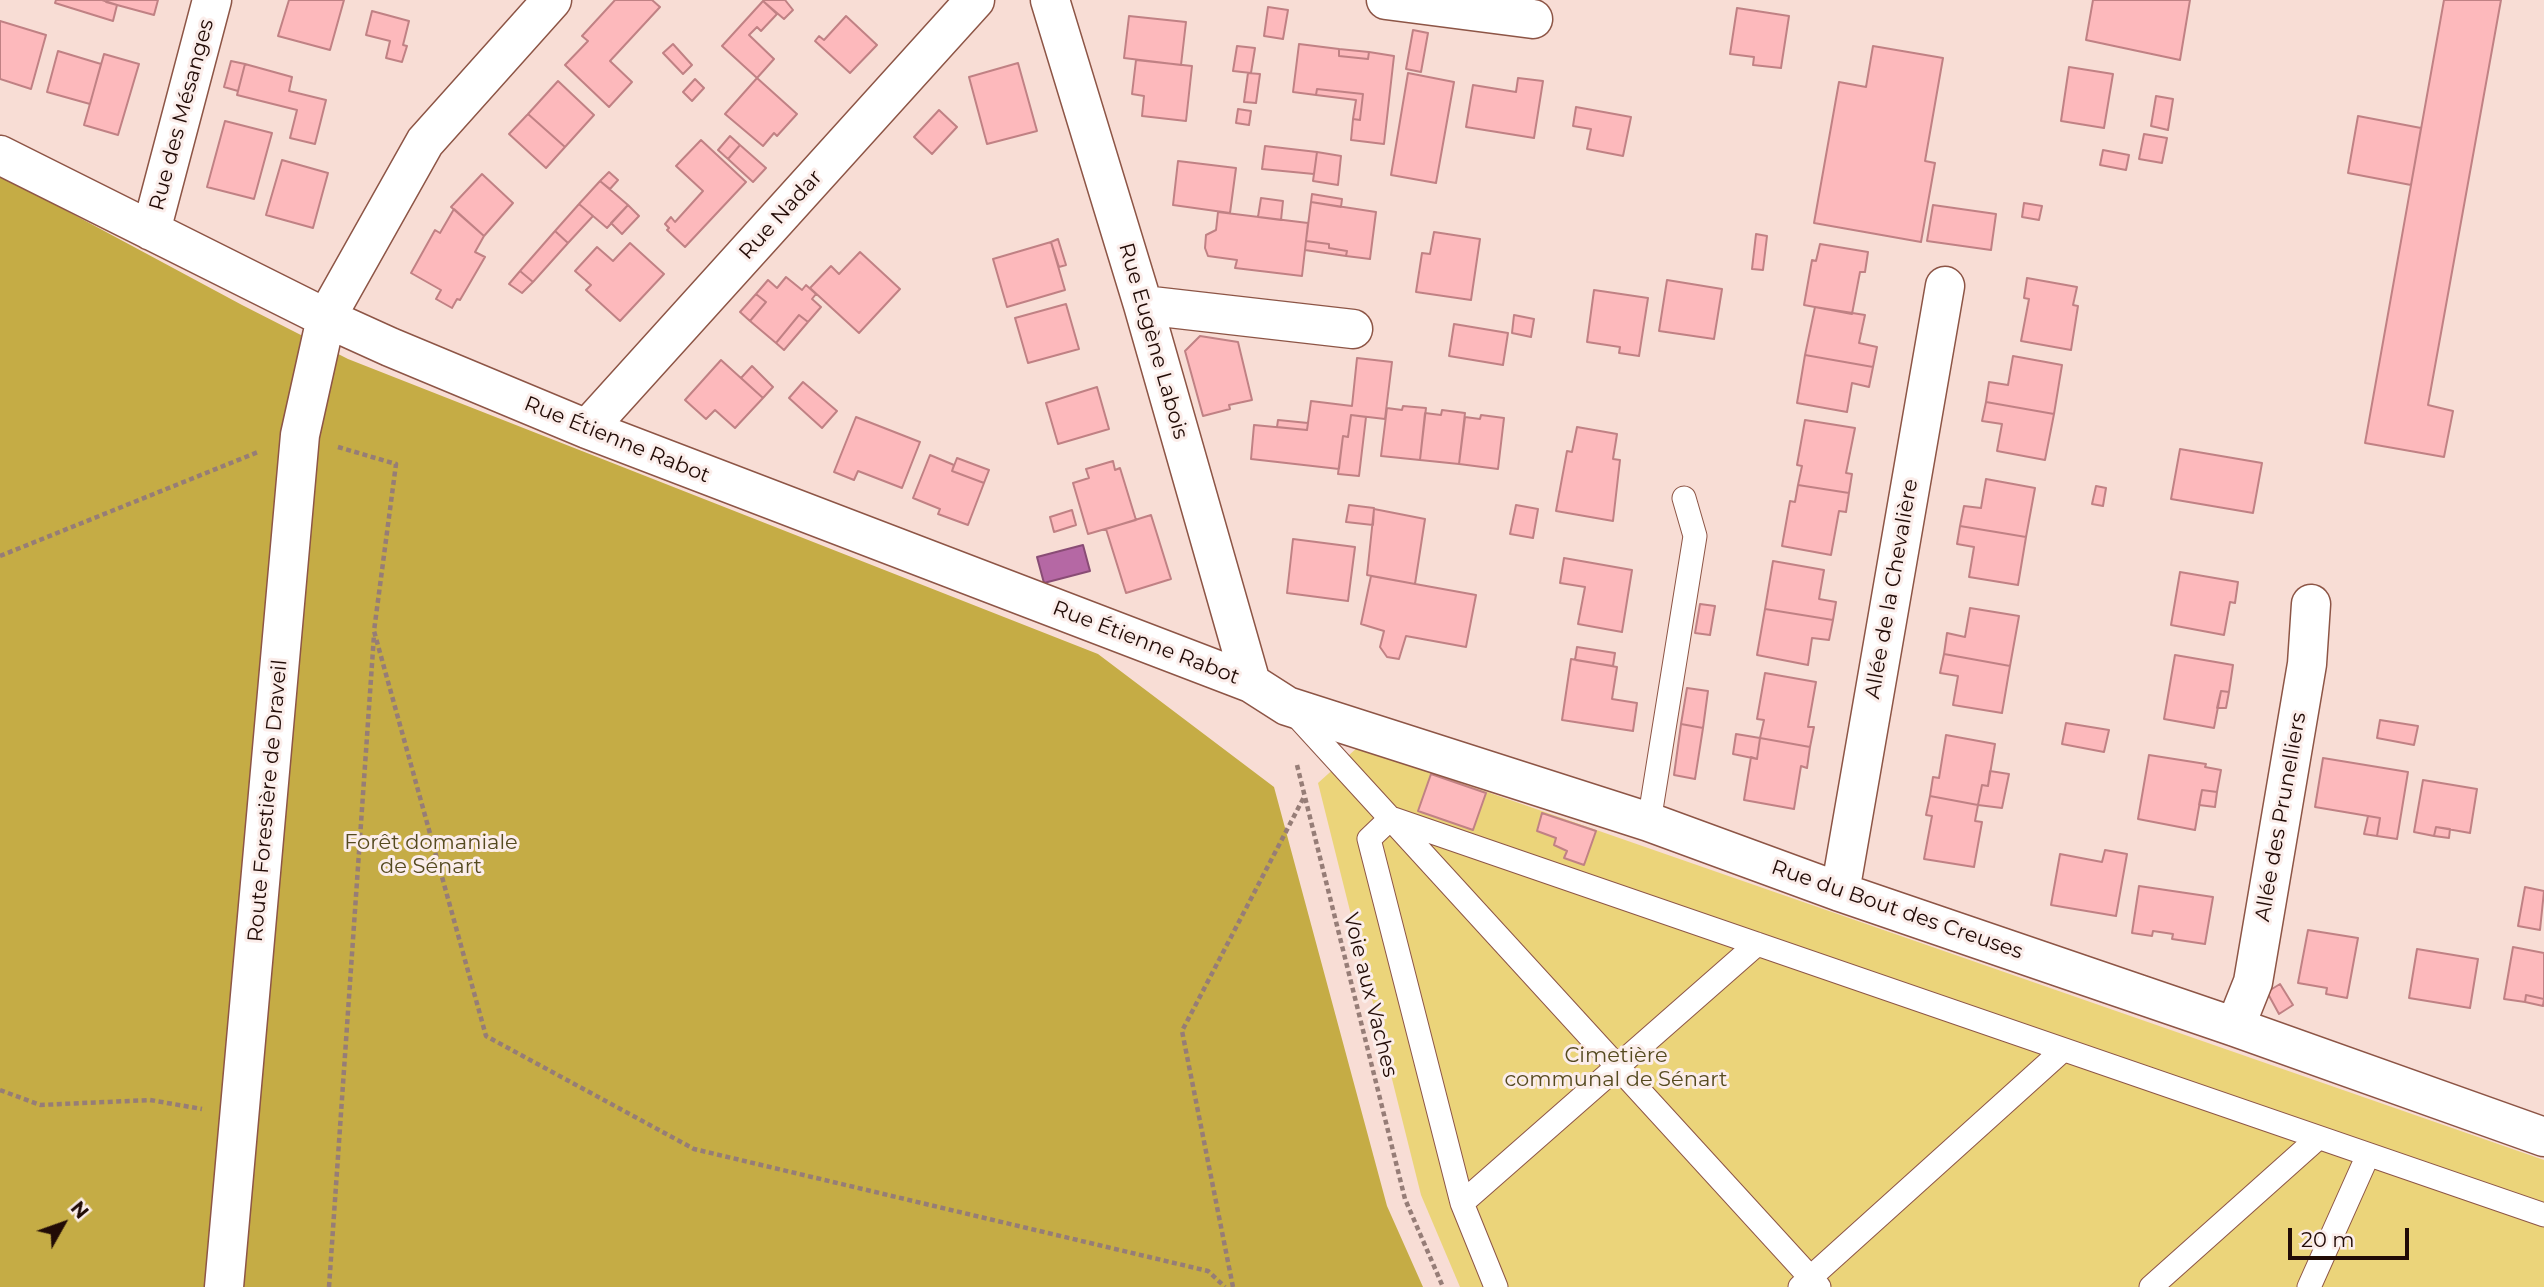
<!DOCTYPE html>
<meta charset="utf-8">
<style>
body{margin:0}
#map{position:relative;width:2544px;height:1287px;overflow:hidden;background:#f8ddd5;font-family:Montserrat,sans-serif}
canvas{display:block}
.north{position:absolute;left:28px;top:1189px;width:70px;height:70px;-webkit-text-stroke:5px #fbedea;paint-order:stroke;rotate:50deg;font-size:19px;font-weight:700;line-height:28px;text-align:center;color:#210b06}
.north::after{content:'';display:block;margin:auto;width:24px;height:32px;background:#210b06;clip-path:polygon(50% 0,100% 100%,50% 72%,0 100%)}
.scale{position:absolute;left:2288px;top:1228px;width:121px;height:32px;box-sizing:border-box;border:4px solid #210b06;border-top:0;padding-left:9px;font-size:21px;line-height:24px;white-space:nowrap;color:#210b06;-webkit-text-stroke:5px #fbedea;paint-order:stroke}
</style>
<div id="map">
<canvas width="2544" height="1287"></canvas>
<div class="north">N</div>
<div class="scale">20 m</div>
</div>
<script>
const g = document.querySelector('canvas').getContext('2d');
g.lineJoin = 'round';
function paint(path, color) { g.fillStyle = color; g.fill(path, 'evenodd'); }
function strokePath(path, color, width, dash) { g.strokeStyle = color; g.lineWidth = width; g.lineCap = dash ? 'butt' : 'round'; g.setLineDash(dash || []); g.stroke(path); }
function drawText(font, color, halo, rows, align = 'center') {
  g.font = font + ' Montserrat,sans-serif'; g.lineWidth = 6; g.setLineDash([]); g.textBaseline = 'middle'; g.strokeStyle = halo; g.fillStyle = color; for (const [text, x, y, turn = 0] of rows) {
    g.save(); g.translate(x, y); g.rotate((+turn || 0) * Math.PI / 180); g.textAlign = isNaN(turn) ? turn : align; if (halo) g.strokeText(text, 0, 0); g.fillText(text, 0, 0); g.restore();
  }
}
paint(new Path2D(`
 M1358,747L2544,1160V1287H1460L1421,1195L1318,783Z`), '#ebd47a');
paint(new Path2D(`
 M0,175L242,305L348,359L1098,654L1274,787L1387,1206L1423,1287H0Z`), '#c5ac45');
const water = new Path2D(`
 M1083,545L1090,571L1044,583L1037,557Z`);
paint(water, '#b568a4');
strokePath(water, '#894c75', 2);
const building = new Path2D(`
 M56,0H102L117,5L113,21L55,3Z
 M107,0H158L154,15L106,2Z
 M289,0H344L330,50L278,36Z
 M615,0H652L660,7L610,61L632,82L609,107L565,65L588,41L582,36Z
 M764,0H785L793,10L784,19L763,1Z
 M2093,0H2190L2180,60L2086,40Z
 M2444,0H2501L2428,405L2453,411L2444,457L2365,443Z
 M763,1L777,14L761,31L757,27L749,35L774,59L757,78L722,46Z
 M1268,7L1288,10L1283,39L1264,36Z
 M1737,8L1789,16L1781,68L1753,65L1754,57L1730,54Z
 M372,11L409,21L403,45L407,46L402,62L386,58L390,41L366,35Z
 M846,16L877,45L850,73L815,41L819,36L824,40Z
 M1129,16L1186,22L1181,65L1124,58Z
 M0,21L46,35L31,89L0,79Z
 M1413,30L1428,33L1421,72L1406,69Z
 M673,44L692,65L683,74L663,53Z
 M1299,44L1339,49V56L1368,59L1369,52L1394,56L1384,144L1351,140L1353,119L1360,120L1363,94L1317,89L1316,95L1293,92Z
 M1237,46L1255,48L1251,73L1233,71Z
 M1873,46L1943,58L1925,161L1935,163L1921,242L1814,223L1839,82L1866,87Z
 M1339,49L1369,52L1368,59L1339,56Z
 M58,51L101,64L90,104L47,92Z
 M104,54L139,64L118,135L84,125Z
 M1136,60L1192,66L1186,121L1142,116L1144,96L1132,94Z
 M231,61L245,64L238,91L224,87Z
 M1018,63L1037,131L987,144L969,77Z
 M245,64L292,77L289,91L326,100L315,144L290,138L297,110L237,95Z
 M2069,67L2113,74L2104,128L2061,121Z
 M1248,73L1260,74L1256,103L1244,102Z
 M1408,73L1454,82L1436,183L1391,175Z
 M757,78L797,114L777,136L774,133L763,146L725,114Z
 M1518,78L1543,81L1534,138L1466,127L1473,85L1516,92Z
 M695,79L704,88L692,101L683,92Z
 M558,81L594,115L565,147L528,114Z
 M1317,89L1363,94L1360,120L1353,119L1356,100L1316,95Z
 M2156,96L2173,99L2168,130L2151,126Z
 M1576,107L1631,117L1623,156L1587,149L1591,129L1573,126Z
 M1238,109L1251,111L1249,125L1236,123Z
 M939,110L957,127L932,154L914,137Z
 M528,114L565,147L546,168L509,134Z
 M2358,116L2421,128L2411,185L2348,173Z
 M225,121L272,133L254,199L207,187Z
 M2144,134L2167,138L2162,163L2139,159Z
 M730,136L740,145L728,159L718,150Z
 M701,140L746,182L685,247L667,230L669,228L665,224L671,217L675,222L703,191L676,166Z
 M740,145L766,168L753,182L728,159Z
 M1265,146L1317,152L1314,174L1262,169Z
 M2103,150L2129,155L2126,170L2100,165Z
 M1317,152L1341,156L1338,185L1313,181Z
 M282,160L328,173L313,228L266,215Z
 M1178,161L1236,168L1230,213L1173,205Z
 M609,172L618,180L610,189L600,181Z
 M482,174L513,203L484,236L451,207Z
 M600,181L628,205L607,228L579,204Z
 M1312,194L1342,199L1341,207L1311,202Z
 M1261,198L1283,201L1281,220L1258,217Z
 M1311,202L1376,212L1370,259L1346,256L1347,251L1329,248V244L1306,241Z
 M2024,203L2042,206L2039,220L2022,217Z
 M579,204L593,216L568,243L555,231Z
 M628,205L639,216L622,234L611,223Z
 M1933,205L1996,214L1991,250L1927,241Z
 M454,209L484,236L475,252L485,257L460,300L457,299L452,308L436,299L441,290L411,273L435,230L440,233Z
 M1218,212L1308,223L1302,276L1235,268L1237,260L1208,256L1205,248L1206,235L1216,230Z
 M555,231L568,243L533,282L520,271Z
 M1434,232L1480,239L1471,300L1416,292L1422,253L1430,254Z
 M1756,234L1767,236L1763,270L1752,269Z
 M1058,239L1066,265L1059,267L1051,242Z
 M1306,241L1329,244V248L1347,251L1346,256L1305,250Z
 M1051,242L1065,290L1007,307L993,259Z
 M630,243L664,274L620,321L586,290L591,285L575,271L597,247L613,261Z
 M1820,244L1868,252L1865,272H1860L1852,314L1804,305L1812,260L1816,261Z
 M860,252L900,289L859,333L810,288L831,266L839,274Z
 M520,271L533,282L522,293L509,284Z
 M786,277L802,290L806,285L816,294L812,299L821,307L808,322L799,315L776,343L750,321L766,302L756,294L768,280L777,288Z
 M2027,278L2077,287L2073,305L2078,306L2071,350L2021,341L2029,299L2024,298Z
 M1667,280L1722,289L1714,339L1659,331Z
 M1594,290L1648,298L1639,356L1619,353L1620,347L1587,342Z
 M756,294L766,302L750,321L740,312Z
 M1066,304L1079,349L1028,363L1015,318Z
 M1815,307L1865,315L1859,343L1877,347L1873,367L1805,355Z
 M799,315L808,322L784,350L776,343Z
 M1514,315L1534,319L1531,337L1512,333Z
 M1454,324L1508,333L1503,365L1449,356Z
 M1200,336L1238,342L1252,400L1229,405L1230,409L1203,416L1185,351Z
 M1805,355L1873,367L1869,387L1852,383L1847,412L1797,403Z
 M2013,356L2062,365L2054,414L1986,402L1989,382L2008,385Z
 M1357,358L1392,362L1385,419L1351,415L1348,437L1343,436L1339,469L1251,459L1254,425L1307,430L1311,401L1352,406Z
 M721,360L763,398L735,428L715,410L706,419L685,400Z
 M752,366L773,387L763,398L741,378Z
 M803,382L837,411L822,428L789,398Z
 M1097,387L1109,429L1058,444L1046,403Z
 M1986,402L2054,414L2045,460L1997,451L2002,424L1982,421Z
 M1403,406L1426,408L1420,460L1381,456L1387,408L1402,410Z
 M1442,410L1465,413L1459,464L1420,460L1425,413L1441,415Z
 M1351,415L1366,417L1359,476L1338,474L1343,436L1348,437Z
 M1481,415L1504,418L1498,469L1459,464L1465,417L1480,419Z
 M856,417L920,442L902,488L858,471L854,480L834,472Z
 M1278,420L1308,423L1307,430L1277,427Z
 M1805,420L1855,428L1846,473L1852,474L1849,493L1798,485L1802,466L1797,465Z
 M1577,427L1617,434L1613,459L1620,460L1613,521L1556,511L1567,451L1572,452Z
 M2180,449L2262,463L2253,513L2171,499Z
 M930,455L954,465L952,471L984,483L968,525L938,514L940,509L913,498Z
 M957,458L989,470L984,483L952,471Z
 M1113,461L1115,470L1120,468L1136,520L1088,534L1073,483L1089,478L1086,469Z
 M1986,479L2035,488L2026,537L1960,526L1964,506L1981,508Z
 M1798,485L1849,493L1846,512L1839,511L1831,555L1782,546L1790,501L1795,502Z
 M2096,486L2106,488L2103,506L2092,504Z
 M1349,505L1374,508L1373,525L1346,522Z
 M1516,505L1538,509L1533,538L1510,534Z
 M1374,509L1425,519L1415,584L1367,575Z
 M1072,510L1076,525L1054,532L1050,517Z
 M1151,515L1171,579L1126,593L1106,529Z
 M1960,526L2026,537L2018,585L1969,577L1974,547L1957,544Z
 M1293,539L1355,547L1348,601L1287,593Z
 M1564,558L1632,570L1622,632L1578,624L1585,587L1560,583Z
 M1773,561L1824,570L1819,599L1836,602L1833,620L1765,609Z
 M2180,572L2238,582L2235,603L2230,602L2224,635L2171,625Z
 M1371,576L1476,595L1466,647L1406,636L1399,659L1387,657L1380,647L1384,631L1361,624Z
 M1700,604L1715,606L1710,635L1695,633Z
 M1970,608L2019,616L2010,666L1944,654L1947,633L1965,637Z
 M1765,609L1833,620L1829,640L1812,638L1808,665L1757,655Z
 M1577,647L1615,653L1613,666L1575,660Z
 M1944,654L2010,666L2002,713L1953,705L1958,676L1940,673Z
 M2175,655L2233,665L2229,692L2221,691L2214,728L2164,719Z
 M1571,659L1617,667L1612,699L1637,703L1633,731L1562,720Z
 M1765,673L1816,682L1808,727H1814L1810,747L1760,738L1764,720L1757,719Z
 M1687,688L1708,691L1703,728L1681,724Z
 M2221,691L2229,692L2226,708H2217Z
 M2380,720L2418,726L2414,745L2377,738Z
 M2066,723L2109,730L2104,752L2062,744Z
 M1681,724L1703,728L1695,779L1674,775Z
 M1736,734L1760,738L1757,759L1733,754Z
 M1946,735L1995,744L1988,786L1982,785L1978,805L1930,796L1933,777L1939,778Z
 M1760,738L1810,747L1807,768L1801,766L1794,809L1744,800L1751,757L1757,759Z
 M2149,755L2206,764L2205,767L2221,770L2217,792L2202,790L2195,830L2138,819Z
 M2323,758L2408,772L2397,839L2377,836L2380,818L2315,807Z
 M1990,771L2009,774L2002,808L1978,805L1982,785L1988,786Z
 M1431,774L1486,793L1473,830L1418,811Z
 M2423,780L2477,789L2470,833L2436,827L2434,836L2414,832Z
 M2202,790L2217,792L2215,807L2199,805Z
 M1930,796L1978,805L1975,821L1982,822L1974,867L1924,859L1932,816L1926,815Z
 M1542,813L1596,831L1584,865L1564,858L1567,851L1554,845L1556,838L1537,831Z
 M2368,816L2380,818L2377,836L2364,834Z
 M2436,827L2450,829L2449,838L2434,836Z
 M2105,850L2127,854L2116,916L2051,905L2060,854L2102,862Z
 M2139,886L2213,897L2205,944L2172,939L2173,934L2153,931L2152,936L2132,933Z
 M2525,887L2544,891L2540,930L2518,926Z
 M2308,930L2358,938L2347,998L2326,994L2327,988L2298,983Z
 M2513,947L2544,953V999L2526,995L2525,1002L2504,999Z
 M2417,949L2478,959L2470,1008L2409,998Z
 M2280,984L2293,1005L2279,1014L2267,992Z
 M2526,995L2544,999L2543,1006L2525,1002Z`);
paint(building, '#fdb9bc');
strokePath(building, '#c08184', 2);
const service = new Path2D(`
 M1294,713L1819,1287
 M1649,822L1695,536L1684,498
 M1462,1203L1757,944
 M1496,1287L1462,1203L1369,839L1391,818L2544,1215
 M1800,1287L2063,1050
 M2151,1287L2318,1138
 M2309,1287L2368,1155`);
const minor = new Path2D(`
 M1050,0L1143,305L1251,683
 M1386,0L1533,19
 M0,155L326,318L390,347L587,429L1251,683L1287,706L1649,822L1840,892L2235,1027L2544,1137
 M151,231L212,0
 M1143,305L1353,329
 M587,429L975,0
 M1840,892L1945,286
 M2235,1027L2253,982L2307,664L2311,604
 M224,1287L300,435L326,318L425,142L552,0`);
strokePath(service, '#8d5546', 25);
strokePath(minor, '#8d5546', 41);
strokePath(new Path2D(`
 M338,447L396,464L374,631L486,1036L694,1149L1208,1271L1225,1287
 M0,556L258,452
 M1297,765L1405,1199L1443,1287
 M0,1090L40,1105L150,1100L202,1109
 M329,1287L374,635
 M1233,1287L1182,1031L1304,797`), '#967d77', 4.5, [5, 3.5]);
strokePath(service, '#fff', 23);
strokePath(minor, '#fff', 38);
drawText('21px', '#210b06', '#fbedea', [
 ["Rue des Mésanges",182,115,-75],
 ["Rue Nadar",781,215,-48],
 ["Rue Eugène Labois",1153,341,74],
 ["Rue Étienne Rabot",617,440,22],
 ["Allée de la Chevalière",1892,589,-80],
 ["Rue Étienne Rabot",1146,643,21],
 ["Route Forestière de Draveil",268,801,-85],
 ["Allée des Prunelliers",2281,817,-80],
 ["Rue du Bout des Creuses",1897,910,19],
 ["Voie aux Vaches",1370,995,76]
]);
drawText('21px', '#554a20', '#fbedea', [
 ["Forêt domaniale",431,843],
 ["de Sénart",431,867],
 ["Cimetière",1616,1056],
 ["communal de Sénart",1616,1080]
]);
</script>
